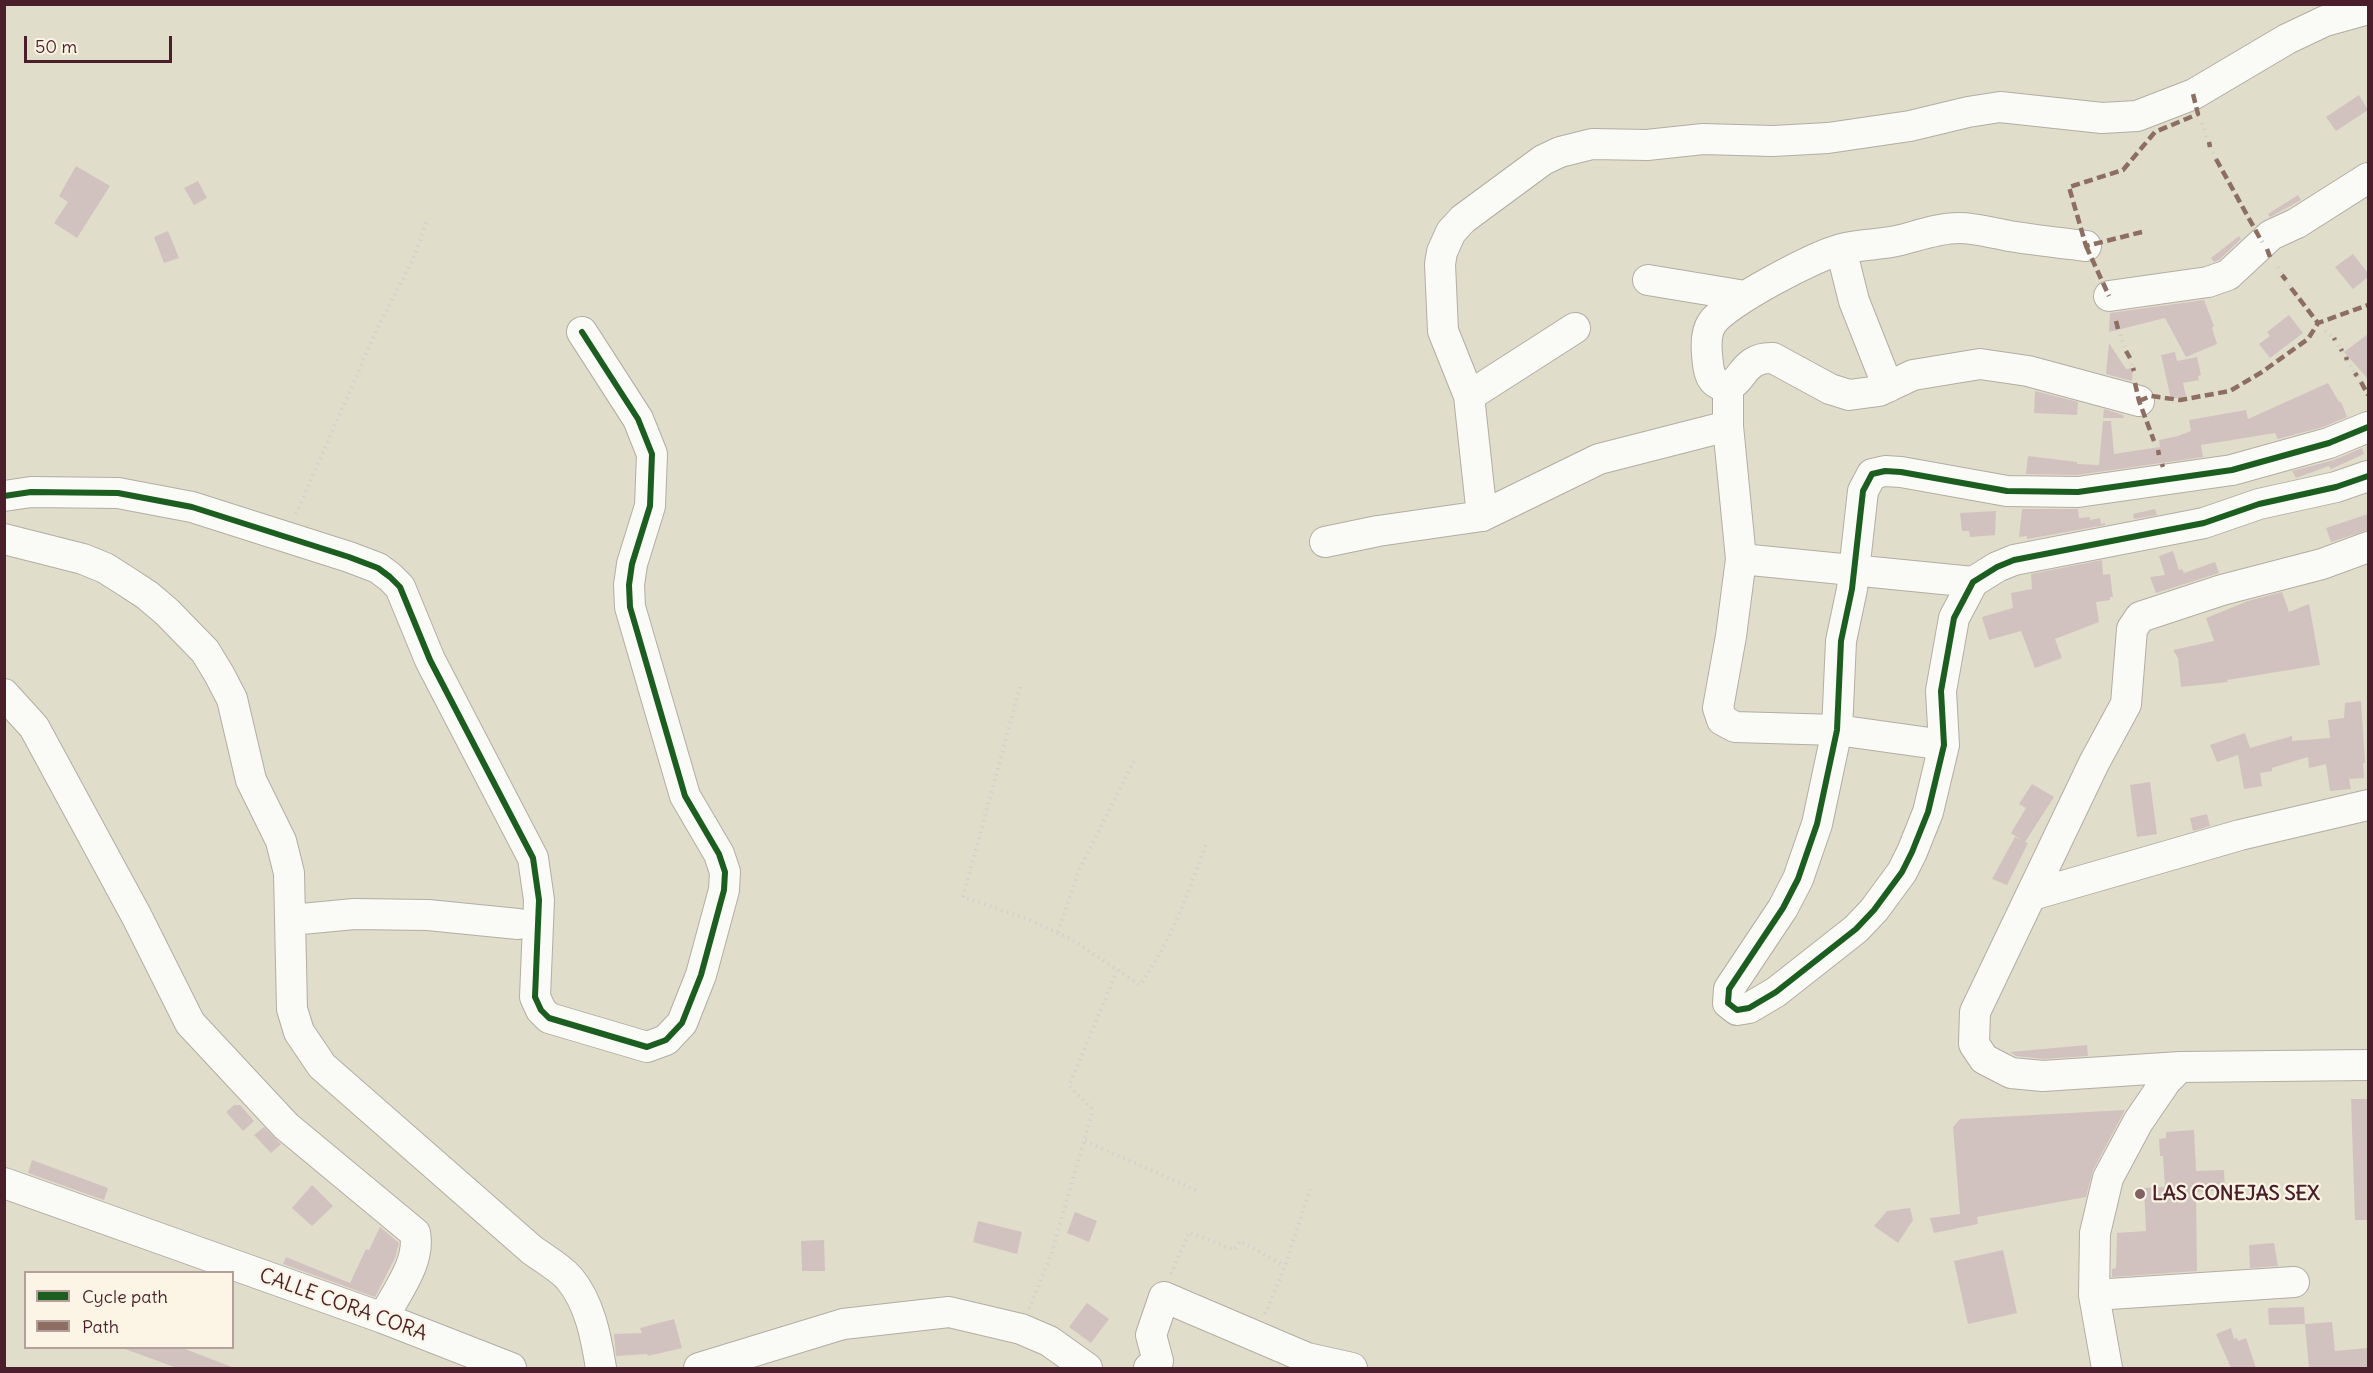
<!DOCTYPE html>
<style>
body{margin:0}
#map{position:relative;width:2373px;height:1373px;overflow:hidden;background:#e1ddcb;font-family:Delius,sans-serif}
canvas{display:block}
.frame{position:absolute;inset:0;border:6px solid #4a1f2b;pointer-events:none}
.legend{position:absolute;left:24px;top:1271px;width:210px;height:78px;box-sizing:border-box;background:#fcf5e5;border:2px solid #b59f9b;margin:0;padding:8px 10px;list-style:none;font-size:18px;color:#4a1f2b}
.legend li{display:flex;align-items:center;gap:12px;height:30px}
.legend b{width:30px;border:2px solid #b59f9b}
.scale{position:absolute;left:24px;top:36px;width:148px;height:27px;box-sizing:border-box;border:3px solid #4a1f2b;border-top:0;padding-left:8px;font-size:18px;line-height:21px;white-space:nowrap;color:#4a1f2b;-webkit-text-stroke:4px #fcf5e5;paint-order:stroke}
</style>
<div id="map">
<canvas width="2373" height="1373"></canvas>
<div class="frame"></div>
<ul class="legend">
<li><b style="height:8px;background:#1b5e20"></b>Cycle path</li>
<li><b style="height:8px;background:#8d6e63"></b>Path</li>
</ul>
<div class="scale">50 m</div>
</div>
<script>
const g = document.querySelector('canvas').getContext('2d');
g.lineJoin = 'round';
function paint(path, color) { g.fillStyle = color; g.fill(path, 'evenodd'); }
function strokePath(path, color, width, dash) { g.strokeStyle = color; g.lineWidth = width; g.lineCap = dash ? 'butt' : 'round'; g.setLineDash(dash || []); g.stroke(path); }
function drawText(font, color, halo, rows, align = 'center') {
  g.font = font + ' Delius,sans-serif'; g.lineWidth = 4.5; g.setLineDash([]); g.textBaseline = 'middle'; g.strokeStyle = halo; g.fillStyle = color; for (const [text, x, y, turn = 0] of rows) {
    g.save(); g.translate(x, y); g.rotate((+turn || 0) * Math.PI / 180); g.textAlign = isNaN(turn) ? turn : align; if (halo) g.strokeText(text, 0, 0); g.fillText(text, 0, 0); g.restore();
  }
}
paint(new Path2D(`
 M2359,95L2368,110L2336,131L2326,117Z
 M76,166L110,186L77,238L54,223L68,202L59,196Z
 M198,181L207,198L194,205L184,188Z
 M2298,195L2301,200L2270,217L2268,214Z
 M168,231L179,258L164,263L154,237Z
 M2239,236L2241,239L2219,260L2214,262L2211,258Z
 M2353,254L2368,273V277L2353,289L2335,267Z
 M2204,300L2214,326L2212,328L2217,344L2186,357L2165,318L2109,332L2110,313Z
 M2289,315L2303,333L2270,358L2259,344L2270,336L2267,332Z
 M2368,334V379L2344,352Z
 M2109,343L2126,369L2133,368L2132,381L2106,374Z
 M2175,352L2177,361L2197,357L2201,375L2198,376L2199,380L2183,383L2186,396L2171,399L2161,355Z
 M2328,383L2339,402H2341L2347,417L2323,427L2278,439L2275,433L2201,445L2203,457L2077,475L2026,474L2028,456L2077,462V464L2099,465L2103,421H2111L2114,454L2160,447L2159,440L2178,436L2191,431L2189,420L2246,410L2248,419Z
 M2035,391L2078,402L2077,415L2034,413Z
 M2104,409L2123,415L2124,418H2103Z
 M2362,448L2364,454L2331,469L2329,466L2296,478L2292,471L2334,460Z
 M2022,509H2078L2079,518L2090,517V520L2100,518L2101,524L2105,523V525L2027,539V536L2019,537Z
 M2155,509L2157,515L2134,519L2133,514Z
 M1996,511L1995,535L1970,537L1969,531H1962L1960,513Z
 M2368,514V530L2331,542L2326,528Z
 M2173,551L2179,570L2182,569L2184,573L2215,562L2219,573L2156,593L2150,577L2165,575L2159,556Z
 M2102,560L2103,575L2110,574L2113,597H2110V600L2096,602L2099,622L2055,639L2062,658L2035,668L2021,631L1989,640L1982,617L2013,608L2011,593L2032,589L2031,574Z
 M2282,592L2289,612L2309,604L2320,665L2227,680L2228,682L2181,687L2178,658L2173,650L2214,641L2206,618L2248,601Z
 M2361,701L2365,763H2363L2364,778L2349,779L2351,789L2330,791L2326,764L2309,768L2308,757L2272,768V771L2260,773L2262,786L2244,789L2238,755L2217,762L2210,745L2245,733L2250,748L2292,736V741L2330,738L2328,720L2344,718L2345,703Z
 M2150,782L2157,834L2137,837L2130,785Z
 M2032,784L2054,797L2025,842L2028,843L2007,885L1992,879L2015,837L2021,840L2011,833L2026,808L2019,804Z
 M2207,814L2210,826L2193,831L2190,818Z
 M2087,1045L2088,1056L2043,1059L2016,1056L2010,1052Z
 M2351,1099H2368V1220H2355Z
 M234,1105H240L254,1121L243,1131L226,1112Z
 M2125,1110L2093,1170L2086,1197L1977,1217L1978,1224L1934,1233L1930,1218L1960,1214L1953,1127L1960,1119Z
 M264,1127L281,1144L271,1153L254,1135Z
 M2194,1130L2196,1171L2224,1170L2225,1190L2196,1192L2197,1271L2112,1277V1269L2116,1268L2117,1233L2146,1231L2144,1188L2165,1187L2163,1156H2160L2159,1139L2166,1138V1132Z
 M32,1160L108,1188L104,1200L28,1173Z
 M312,1185L333,1206L312,1226L292,1208Z
 M1910,1208L1913,1220L1898,1243L1874,1226L1887,1211Z
 M1075,1212L1097,1221L1089,1242L1067,1233Z
 M978,1221L1022,1232L1017,1254L973,1242Z
 M380,1227L399,1243L395,1258L375,1297L283,1264L286,1257L350,1283L366,1249L369,1250Z
 M824,1240L825,1271H802L801,1241Z
 M2274,1243L2278,1266L2250,1268L2249,1245Z
 M2003,1250L2017,1313L1968,1324L1954,1261Z
 M1087,1303L1109,1319L1091,1343L1069,1327Z
 M2304,1307L2305,1324L2269,1325L2268,1308Z
 M674,1319L682,1348L648,1356L647,1354L616,1356L614,1334L642,1333L640,1328Z
 M2332,1322L2335,1351L2368,1348V1368H2309L2305,1324Z
 M2231,1328L2234,1339L2237,1338L2238,1341L2246,1338L2256,1368H2231L2216,1334Z
 M126,1347H180L232,1367V1368H177L125,1349Z`), '#d2c2bf');
const minor = new Path2D(`
 M2086,246C2060,243 2034,240 2009,236C1993,233 1975,228 1959,228C1939,228 1920,235 1901,240C1882,245 1861,244 1842,249C1817,255 1726,302 1712,323C1706,332 1706,343 1707,354C1708,365 1708,381 1721,385C1743,391 1739,356 1773,358L1830,389L1849,395L1879,391L1913,375L1980,364L2028,371L2139,401
 M1841,249L1854,301L1888,387
 M1648,280L1745,296
 M2109,296L2208,282L2228,275L2271,235L2297,223L2368,178
 M1728,385V426L1741,559L1731,636L1718,708L1722,720L1735,727L1837,730L1944,745
 M1469,396L1575,328
 M2368,427L2329,443L2232,470L2078,492L2007,491L1901,472L1885,471L1872,474L1863,491L1852,589L1841,641L1837,730L1817,824L1798,879L1783,908L1729,989L1728,1003L1737,1010L1749,1008L1776,992L1856,929L1874,910L1902,872L1912,852L1928,812L1944,745L1941,691L1954,618L1973,582L1997,567L2014,560L2204,523L2259,504L2336,487L2368,476
 M4,496L31,492L118,493L192,507L349,557L378,568L390,577L400,587L430,660L533,858L539,900L535,997L541,1010L549,1018L647,1047L666,1040L682,1023L701,975L724,890L725,872L719,854L685,796L630,607L629,585L632,564L650,506L652,454L638,419L582,332
 M1482,516L1469,396L1443,331L1440,264L1442,252L1451,232L1463,219L1543,160L1560,152L1592,144L1647,145L1703,139L1773,141L1828,138L1910,126L1968,112L2000,107L2102,118L2137,116L2194,94L2287,39L2325,21L2368,9
 M4,539L83,559L105,568L124,580L147,595L167,612L205,651L219,674L232,699L251,780L281,841L289,873L292,1009L299,1032L322,1066L532,1250C543,1258 559,1267 569,1278C590,1303 596,1337 601,1368
 M1325,542L1378,531L1482,516L1599,459L1728,426
 M2368,547L2322,564L2222,590L2140,617L2132,629L2126,704L2094,763L1975,1012L1974,1044L1984,1059L2011,1073L2043,1076L2180,1067L2368,1065
 M1741,559L1973,582
 M4,694L34,727L137,917L190,1023L286,1126L415,1233C421,1262 396,1293 383,1318
 M2032,895L2240,835L2368,805
 M291,920L354,914L428,915L518,924
 M4,1183L383,1318L511,1368
 M2094,1295L2294,1282
 M699,1368L843,1324L949,1312L1021,1329L1049,1341L1087,1368
 M1149,1368L1158,1361L1151,1335L1164,1297L1307,1358L1352,1368
 M2107,1368L2094,1295L2095,1233L2108,1178L2138,1122L2166,1081L2180,1067`);
strokePath(minor, '#b3ada3', 32);
strokePath(new Path2D(`
 M2202,123L2205,132
 M2206,136L2209,142
 M2210,147L2216,159
 M2278,267L2282,275
 M2286,280L2291,288
 M2318,323L2322,327
 M2118,329L2126,351
 M2325,331L2334,338
 M2335,340L2341,349
 M2342,351L2346,357
 M2130,358L2133,368
 M2347,360L2355,373
 M2357,376L2361,382
 M2154,441L2158,450
 M296,514L377,329L415,255L427,219
 M1020,687L963,897L1030,920L1071,939L1140,985C1171,941 1188,894 1206,844
 M1058,932L1079,870L1135,759
 M1085,1141L1200,1192
 M1171,1274L1189,1232L1234,1250L1240,1241L1285,1266
 M1029,1309L1051,1255L1092,1113L1091,1108L1069,1086L1117,971
 M1265,1314L1285,1266L1310,1189`), '#d4d1cd', 4, [1.5, 4.5]);
strokePath(minor, '#fafaf7', 30);
strokePath(new Path2D(`
 M2209,142L2210,147
 M2216,159L2262,242
 M2142,232L2086,246L2069,187L2123,170L2155,132L2198,114L2193,94
 M2086,246L2109,296
 M2267,249L2270,257
 M2282,275L2286,280
 M2291,288L2318,323
 M2116,321L2118,329
 M2334,338L2335,340
 M2341,349L2342,351
 M2126,351L2130,358
 M2346,357L2347,360
 M2133,368L2134,371
 M2355,373L2357,376
 M2361,382L2368,395
 M2135,383L2139,401L2154,441
 M2139,401L2151,396L2180,400L2230,391L2262,372L2308,339L2318,323L2368,305
 M2158,450L2159,455
 M2162,464L2163,467`), '#8d6e63', 4.5, [9, 4.5]);
strokePath(new Path2D(`
 M2368,427L2329,443L2232,470L2078,492L2007,491L1901,472L1885,471L1872,474L1863,491L1852,589L1841,641L1837,730L1817,824L1798,879L1783,908L1729,989L1728,1003L1737,1010L1749,1008L1776,992L1856,929L1874,910L1902,872L1912,852L1928,812L1944,745L1941,691L1954,618L1973,582L1997,567L2014,560L2204,523L2259,504L2336,487L2368,476
 M4,496L31,492L118,493L192,507L349,557L378,568L390,577L400,587L430,660L533,858L539,900L535,997L541,1010L549,1018L647,1047L666,1040L682,1023L701,975L724,890L725,872L719,854L685,796L630,607L629,585L632,564L650,506L652,454L638,419L582,332`), '#1b5e20', 6);
for (const [x, y, r, color] of [
 [2140,1194,6,"#7f6263"]
]) { const dot = new Path2D(); dot.arc(x, y, r, 0, 2 * Math.PI); g.fillStyle = color; g.fill(dot); strokePath(dot, '#fcf5e5', 2); }
drawText('bold 20px', '#4a1f2b', '#fcf5e5', [
 ["LAS CONEJAS SEX",2152,1194]
], 'left');
drawText('20px', '#4a1f2b', '#fcf5e5', [
 ["CALLE CORA CORA",343,1305,20]
]);
</script>
